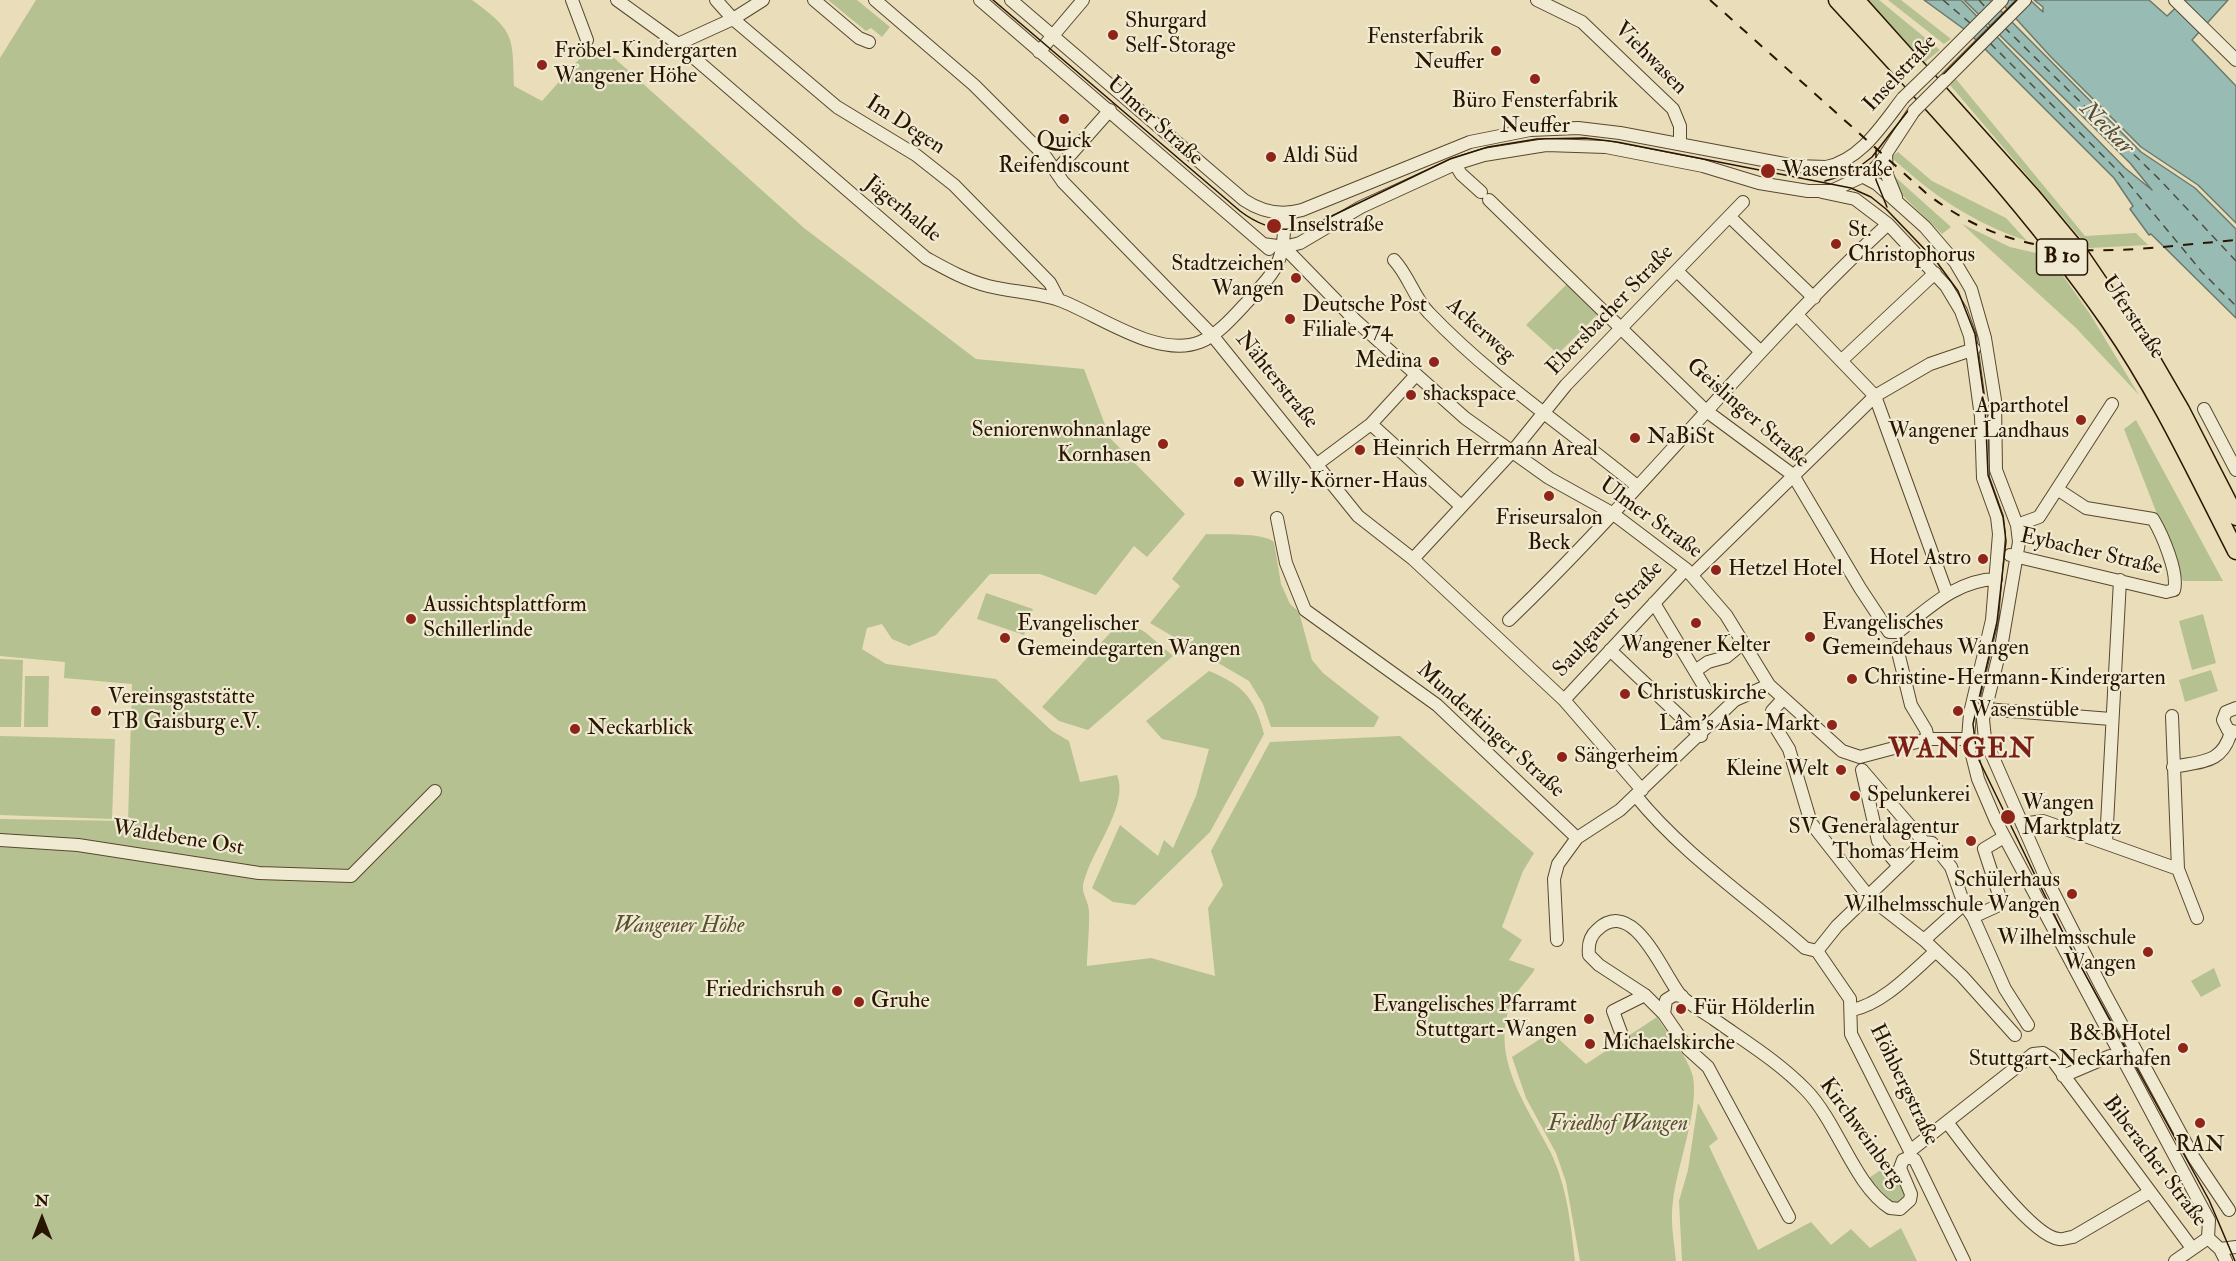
<!DOCTYPE html>
<meta charset="utf-8">
<style>
body{margin:0}
#map{position:relative;width:2236px;height:1261px;overflow:hidden;background:#e9deb9;font-family:"IM FELL Double Pica",serif}
canvas{display:block}
.north{position:absolute;left:12px;top:1189px;width:60px;height:60px;-webkit-text-stroke:4px #f1ead2;paint-order:stroke;rotate:0deg;font-size:16px;font-weight:700;line-height:24px;text-align:center;color:#281500}
.north::after{content:'';display:block;margin:auto;width:21px;height:27px;background:#281500;clip-path:polygon(50% 0,100% 100%,50% 72%,0 100%)}
</style>
<div id="map">
<canvas width="2236" height="1261"></canvas>
<div class="north">N</div>
</div>
<script>
const g = document.querySelector('canvas').getContext('2d');
g.lineJoin = 'round';
function paint(path, color) { g.fillStyle = color; g.fill(path, 'evenodd'); }
function strokePath(path, color, width, dash) { g.strokeStyle = color; g.lineWidth = width; g.lineCap = dash ? 'butt' : 'round'; g.setLineDash(dash || []); g.stroke(path); }
function drawText(font, color, halo, rows, align = 'center') {
  g.font = font + ' "IM FELL Double Pica",serif'; g.lineWidth = 4.5; g.setLineDash([]); g.textBaseline = 'middle'; g.strokeStyle = halo; g.fillStyle = color; for (const [text, x, y, turn = 0] of rows) {
    g.save(); g.translate(x, y); g.rotate((+turn || 0) * Math.PI / 180); g.textAlign = isNaN(turn) ? turn : align; if (halo) g.strokeText(text, 0, 0); g.fillText(text, 0, 0); g.restore();
  }
}
paint(new Path2D(`
 M36,0H472C514,31 513,35 514,86L542,101L581,57L602,47L804,228L976,359L1084,369L1110,438L1185,514L1147,557L1134,546L1096,595L1040,574H990L936,635L909,646L892,639L882,624L867,628L862,649L886,664L996,679L1052,731L1069,741L1080,782L1117,775C1129,803 1095,847 1086,875C1080,890 1084,892 1088,905C1091,915 1087,953 1087,966L1151,958L1215,976L1208,908L1223,885L1211,851L1270,742L1400,736L1534,853L1523,871L1502,927L1522,940L1509,960L1535,969C1528,980 1516,991 1511,1003C1489,1058 1528,1107 1551,1153C1567,1187 1571,1225 1575,1261H0V819L128,821L132,684L64,678L65,662L0,656V58Z
 M828,0H857L890,27L882,37L871,28L866,31Z
 M1868,0H1879L1940,50L1925,62Z
 M1888,0H1901L1951,39L1944,44Z
 M1956,79L2085,236L2136,233L2148,245L2089,248L1950,85Z
 M1898,152L1932,181L2006,218L2027,241C1971,222 1934,196 1891,157Z
 M1893,175L1951,227L1942,234L1898,191Z
 M1962,224L2010,247L2049,256L2090,314L2139,395L2076,328Z
 M1567,284L1598,314L1558,354L1526,325Z
 M2136,420L2223,581H2183L2124,429Z
 M1206,534C1221,535 1263,532 1274,542L1281,584L1290,604L1299,612L1312,660L1323,673L1379,717L1374,727H1271L1263,704L1249,681L1150,623L1180,586L1172,579Z
 M986,593L1033,609L1024,635L977,619Z
 M2203,614L2216,663L2192,670L2179,621Z
 M1122,620L1145,632L1173,656L1088,730L1059,721L1042,707Z
 M0,659L23,660L21,727H0Z
 M2211,670L2218,691L2185,702L2179,680Z
 M1209,671C1243,685 1255,698 1264,734L1210,832L1135,905L1113,902L1092,888L1120,825L1158,856L1164,840L1173,848L1196,796L1209,749L1162,739L1146,721Z
 M25,676H49L48,727H24Z
 M0,736L115,739L112,819L0,815Z
 M2214,968L2221,986L2201,997L2191,981Z
 M1657,1017C1668,1035 1688,1056 1693,1077C1699,1111 1677,1165 1673,1201C1670,1221 1674,1241 1676,1261H1580L1566,1182L1556,1153L1526,1098L1512,1057L1551,1032L1586,1064Z
 M1698,1103L1718,1139L1709,1146L1758,1250L1811,1222L1831,1245L1851,1229L1870,1248L1901,1228L1917,1261H1682L1679,1201L1688,1170Z
 M1891,1163L1905,1194L1897,1203L1891,1202L1869,1178Z`), '#b5c190');
const water = new Path2D(`
 M1924,0H1961L2125,168L2152,190L2130,163L1964,0H1990L2141,152L2195,188L2236,229V318L2151,234L2149,235L2130,209L2133,206L2114,178L1968,32Z
 M1999,0H2030L2043,12V7L2034,0H2149L2167,16L2184,0H2228L2192,40L2236,86V223L2198,185L2141,147L2051,57Z`);
paint(water, '#98bcb4');
strokePath(water, '#6b796c', 1.5);
strokePath(new Path2D(`
 M1943,0L1970,23
 M1979,0L1986,8
 M2004,27L2160,180L2236,261
 M1990,43L2120,173L2202,272L2236,306`), '#4f4f3f', 1.5, [8, 6]);
const minor = new Path2D(`
 M572,0L587,40
 M617,0L678,44L926,258C946,269 965,280 988,286C1011,292 1037,292 1059,300C1098,314 1157,359 1200,342C1218,335 1235,315 1248,301C1281,265 1283,262 1285,213
 M716,0L733,19L837,107L916,155L954,185L1050,283L1059,300
 M814,0L859,38L869,42
 M875,0L974,85L1045,156L1063,182L1212,335L1358,516L1413,559L1564,700L1642,790
 M980,0L1269,249
 M1011,0L1244,200C1262,212 1281,216 1302,210L1470,142L1530,130L1578,128L1620,133L1795,166L1826,167L1864,177L1877,184L1925,227L1955,262L1971,289L1985,338L1995,400L1996,470L2017,525L2019,542L2002,642L1983,719L1985,739L2045,876L2102,988L2194,1158L2229,1210
 M1537,0L1582,22L1673,109L1680,126V144
 M2175,0L2236,60
 M678,44L733,19L763,0
 M1039,52L1083,0
 M1934,68L2002,0
 M1945,80L2025,0
 M1886,154L1887,175L1896,197
 M1455,164L1461,174L1481,192
 M1826,167C1861,160 1882,125 1903,98
 M1056,171L1110,110
 M1822,192L1855,199L1888,224L1946,286L1961,311L1970,336L1981,417L1983,478L1997,517L1999,534L1992,620L1970,713L1968,739L1978,779L1996,821L2203,1209L2209,1220L2208,1238L2220,1249L2226,1261
 M1489,200L1705,410L1793,475L1860,588L1889,632H1898C1928,609 1956,580 1996,579
 M1730,217L1814,298
 M1263,244L1284,247L1300,243L1361,207L1455,164L1484,155L1546,145L1606,147L1703,166L1759,183L1808,191H1831L1870,173L1880,163L1914,111
 M1284,247L1355,320L1465,418L1549,478L1612,513L1686,569L1726,615L1769,685L1842,751L1860,757L1928,739H1968L1975,741
 M1394,260C1409,276 1414,298 1429,313C1492,379 1568,429 1637,486
 M1678,272L1761,352
 M1797,315L1875,396L1947,594
 M1842,360L1935,273
 M2204,409L2236,470
 M1371,424L1461,506
 M1316,465L1371,424L1416,375
 M1277,518L1286,563L1305,610L1437,705L1577,838
 M2017,525L2039,517L2112,404
 M2010,555L2166,592L2174,590C2179,573 2162,534 2153,519L2086,508L2057,489
 M1413,559L1512,452L1566,385L1743,202
 M1692,575L1875,396L1930,364L1974,349
 M1654,603L1708,693
 M1509,620C1641,493 1754,348 1888,224
 M1897,648L1911,705L1926,730L1928,739
 M1610,650L1701,736
 M1695,671L1708,662L1726,657L1743,643
 M1783,699L1772,711L1776,728L1789,749L1811,823L1869,897L1924,940L1962,976L2015,1035
 M1564,700L1686,569
 M2236,708L2226,712L2223,720L2228,730L2236,732
 M1985,709L2111,719
 M2172,716L2178,869
 M2173,767C2202,761 2222,764 2231,732
 M1862,770L1924,842L1932,843L1951,867L1964,904L1973,917L2005,989L2028,1025
 M1862,770L1878,841L1898,865
 M1636,796C1684,855 1749,898 1805,948L1817,951L1850,999L1851,1034L1910,1151V1157L1915,1160L1964,1261
 M2022,824L2043,821L2178,869L2197,918
 M0,840L78,845L259,873L351,876L435,791
 M2106,843L2120,580
 M1973,917L1997,906L2001,901L1984,849L2004,837
 M1557,940L1554,879L1558,864L1577,838L1620,810L1735,700L1769,685
 M1924,940L1964,904
 M1817,951L1837,926L1924,842
 M1852,1010C1883,1004 1912,972 1935,952
 M1664,1014L1666,1000L1674,995L1682,996
 M1623,1038L1613,1011L1645,995
 M2063,1076L2110,1056
 M1947,1122C1965,1146 2032,1237 2059,1239C2063,1240 2069,1237 2073,1237L2150,1192
 M1910,1151L2033,1054L2043,1053L2051,1058L2192,1248
 M1789,1217L1708,1067L1688,1049L1664,1014L1645,995L1599,965L1589,955C1588,946 1590,936 1597,930C1634,894 1664,977 1681,996C1690,1005 1704,1012 1715,1020C1746,1042 1779,1062 1806,1090C1838,1123 1854,1185 1890,1208L1900,1209L1910,1200L1911,1194L1900,1168L1903,1160L1910,1157
 M2220,1249L2236,1247
 M2175,1261L2208,1238`);
const highway = new Path2D(`
 M1837,0C1932,103 2029,206 2109,321C2159,393 2196,473 2236,551
 M1856,0L2032,196L2077,250L2152,360L2181,410L2236,517`);
strokePath(minor, '#58472e', 14);
strokePath(highway, '#281500', 19);
strokePath(minor, '#f1ead2', 12);
strokePath(highway, '#e9deb9', 16);
strokePath(new Path2D(`
 M993,0L1240,211C1261,227 1285,234 1311,226L1450,159L1488,147L1537,139L1585,138L1617,142L1851,188L1871,197L1886,209L1936,261L1958,291L1975,334L1985,404L1988,475L2003,517L2006,541L1997,622L1973,724L1977,756L2068,943L2209,1200L2235,1261
 M1876,150V180L1887,207
 M1825,181L1851,173L1872,157L1911,107L2017,0`), '#281500', 1.5);
strokePath(new Path2D(`
 M1710,0L1926,193C2026,271 2120,250 2236,240`), '#281500', 2, [10, 10]);
const minorBridge = new Path2D(`
 M1903,98L1934,68
 M1914,111L1945,80`);
strokePath(minorBridge, '#58472e', 14, []);
strokePath(minorBridge, '#f1ead2', 12);
for (const [x, y, r, color] of [
 [1113,35,6,"#8f2418"],
 [1496,51,6,"#8f2418"],
 [542,65,6,"#8f2418"],
 [1535,79,6,"#8f2418"],
 [1064,119,6,"#8f2418"],
 [1271,157,6,"#8f2418"],
 [1768,171,8,"#8f2418"],
 [1274,226,8,"#8f2418"],
 [1836,244,6,"#8f2418"],
 [1296,278,6,"#8f2418"],
 [1290,319,6,"#8f2418"],
 [1434,362,6,"#8f2418"],
 [1411,395,6,"#8f2418"],
 [2081,420,6,"#8f2418"],
 [1635,438,6,"#8f2418"],
 [1163,444,6,"#8f2418"],
 [1360,450,6,"#8f2418"],
 [1239,482,6,"#8f2418"],
 [1549,496,6,"#8f2418"],
 [1983,559,6,"#8f2418"],
 [1716,570,6,"#8f2418"],
 [411,619,6,"#8f2418"],
 [1696,623,6,"#8f2418"],
 [1810,637,6,"#8f2418"],
 [1005,638,6,"#8f2418"],
 [1852,679,6,"#8f2418"],
 [1625,694,6,"#8f2418"],
 [96,711,6,"#8f2418"],
 [1958,711,6,"#8f2418"],
 [1832,725,6,"#8f2418"],
 [575,729,6,"#8f2418"],
 [1562,757,6,"#8f2418"],
 [1841,770,6,"#8f2418"],
 [1855,796,6,"#8f2418"],
 [2008,817,8,"#8f2418"],
 [1971,841,6,"#8f2418"],
 [2072,894,6,"#8f2418"],
 [2148,952,6,"#8f2418"],
 [837,991,6,"#8f2418"],
 [859,1002,6,"#8f2418"],
 [1681,1009,6,"#8f2418"],
 [1589,1019,6,"#8f2418"],
 [1590,1044,6,"#8f2418"],
 [2183,1048,6,"#8f2418"],
 [2200,1123,6,"#8f2418"]
]) { const dot = new Path2D(); dot.arc(x, y, r, 0, 2 * Math.PI); g.fillStyle = color; g.fill(dot); strokePath(dot, '#f1ead2', 2); }
for (const [x, y, w] of [
 [2062,257,51]
]) { const box = new Path2D(); box.roundRect(x - w / 2, y - 18, w, 36, 4.5); g.fillStyle = '#f1ead2'; g.fill(box); strokePath(box, '#281500', 1.5); }
drawText('bold 21px', '#281500', null, [
 ["B 10",2062,257]
]);
drawText('22px', '#281500', '#f1ead2', [
 ["Shurgard",1125,22],
 ["Self-Storage",1125,47],
 ["Fensterfabrik",1484,38,"right"],
 ["Neuffer",1484,63,"right"],
 ["Fröbel-Kindergarten",554,52],
 ["Wangener Höhe",554,77],
 ["Büro Fensterfabrik",1535,102,"center"],
 ["Neuffer",1535,127,"center"],
 ["Quick",1064,142,"center"],
 ["Reifendiscount",1064,167,"center"],
 ["Aldi Süd",1283,157],
 ["Wasenstraße",1782,171],
 ["Inselstraße",1288,226],
 ["St.",1848,231],
 ["Christophorus",1848,256],
 ["Stadtzeichen",1284,265,"right"],
 ["Wangen",1284,290,"right"],
 ["Deutsche Post",1302,306],
 ["Filiale 574",1302,331],
 ["Medina",1422,362,"right"],
 ["shackspace",1423,395],
 ["Aparthotel",2069,407,"right"],
 ["Wangener Landhaus",2069,432,"right"],
 ["Seniorenwohnanlage",1151,431,"right"],
 ["Kornhasen",1151,456,"right"],
 ["NaBiSt",1647,438],
 ["Heinrich Herrmann Areal",1372,450],
 ["Willy-Körner-Haus",1251,482],
 ["Friseursalon",1549,519,"center"],
 ["Beck",1549,544,"center"],
 ["Hotel Astro",1971,559,"right"],
 ["Hetzel Hotel",1728,570],
 ["Aussichtsplattform",423,606],
 ["Schillerlinde",423,631],
 ["Evangelisches",1822,624],
 ["Gemeindehaus Wangen",1822,649],
 ["Evangelischer",1017,625],
 ["Gemeindegarten Wangen",1017,650],
 ["Wangener Kelter",1696,646,"center"],
 ["Christine-Hermann-Kindergarten",1864,679],
 ["Christuskirche",1637,694],
 ["Vereinsgaststätte",108,698],
 ["TB Gaisburg e.V.",108,723],
 ["Wasenstüble",1970,711],
 ["Lâm’s Asia-Markt",1820,725,"right"],
 ["Neckarblick",587,729],
 ["Sängerheim",1574,757],
 ["Kleine Welt",1829,770,"right"],
 ["Spelunkerei",1867,796],
 ["Wangen",2022,804],
 ["Marktplatz",2022,829],
 ["SV Generalagentur",1959,828,"right"],
 ["Thomas Heim",1959,853,"right"],
 ["Schülerhaus",2060,881,"right"],
 ["Wilhelmsschule Wangen",2060,906,"right"],
 ["Wilhelmsschule",2136,939,"right"],
 ["Wangen",2136,964,"right"],
 ["Friedrichsruh",825,991,"right"],
 ["Gruhe",871,1002],
 ["Evangelisches Pfarramt",1577,1006,"right"],
 ["Stuttgart-Wangen",1577,1031,"right"],
 ["Für Hölderlin",1693,1009],
 ["B&B Hotel",2171,1035,"right"],
 ["Stuttgart-Neckarhafen",2171,1060,"right"],
 ["Michaelskirche",1602,1044],
 ["RAN",2200,1146,"center"]
], 'left');
drawText('22px', '#281500', '#f1ead2', [
 ["Viehwasen",1650,59,45],
 ["Inselstraße",1901,74,-47],
 ["Ulmer Straße",1154,122,42],
 ["Im Degen",905,126,33],
 ["Jägerhalde",902,210,39],
 ["Ebersbacher Straße",1611,311,-46],
 ["Uferstraße",2132,318,56],
 ["Ackerweg",1480,331,42],
 ["Nähterstraße",1276,381,51],
 ["Geislinger Straße",1747,414,41],
 ["Ulmer Straße",1650,519,36],
 ["Eybacher Straße",2091,553,13],
 ["Saulgauer Straße",1609,620,-47],
 ["Munderkinger Straße",1490,731,42],
 ["Waldebene Ost",178,839,9],
 ["Höhbergstraße",1903,1085,64],
 ["Kirchweinberg",1861,1133,54],
 ["Biberacher Straße",2154,1162,53]
]);
drawText('italic 22px', '#595132', '#f1ead2', [
 ["Wangener Höhe",679,927],
 ["Friedhof Wangen",1618,1125]
]);
drawText('italic 24px', '#4f4f3f', '#f1ead2', [
 ["Neckar",2106,129,45]
]);
g.letterSpacing = '1.5px';
drawText('bold 28px', '#7a1f14', '#f1ead2', [
 ["WANGEN",1962,751]
]);
g.letterSpacing = '0px';
</script>
